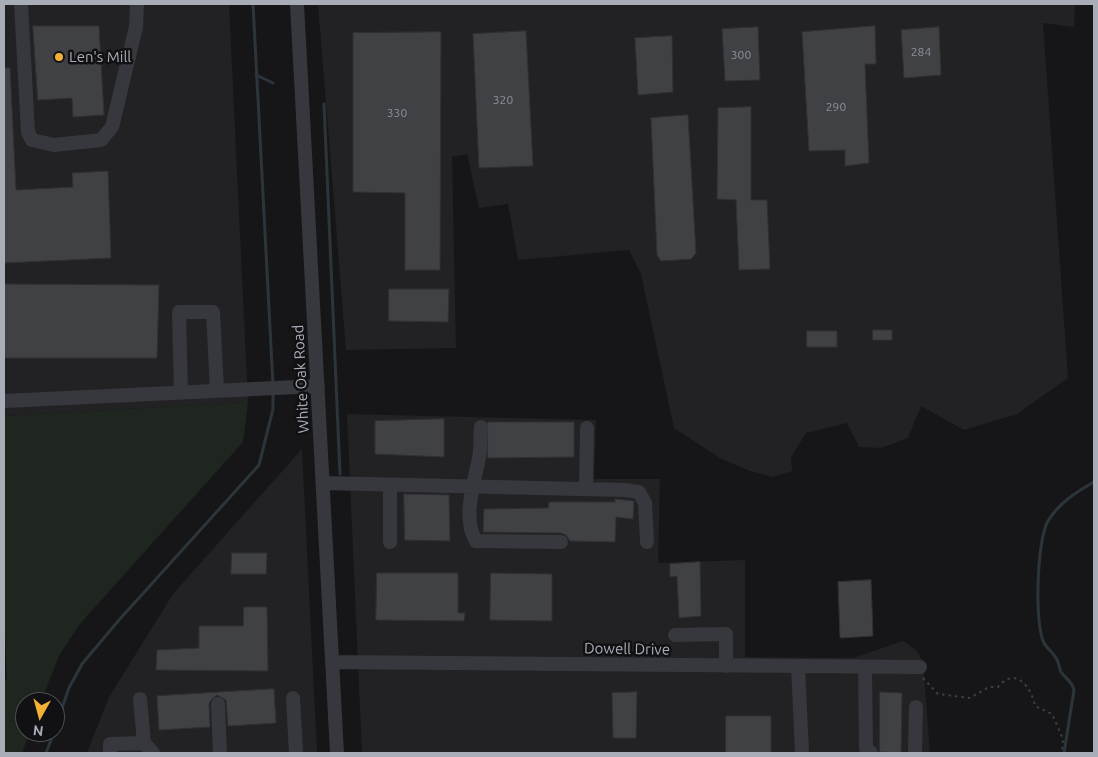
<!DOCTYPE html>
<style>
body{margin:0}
#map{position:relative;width:1098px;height:757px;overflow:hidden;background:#161618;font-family:Ubuntu,sans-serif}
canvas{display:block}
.frame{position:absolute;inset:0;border:5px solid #a8adb8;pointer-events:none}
.north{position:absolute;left:15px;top:692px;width:50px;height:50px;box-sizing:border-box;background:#111113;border:1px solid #4d4f55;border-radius:50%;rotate:187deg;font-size:14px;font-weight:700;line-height:20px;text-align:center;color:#a8adb8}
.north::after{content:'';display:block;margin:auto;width:18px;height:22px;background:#f2b134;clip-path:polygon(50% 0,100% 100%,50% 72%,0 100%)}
</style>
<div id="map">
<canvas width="1098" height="757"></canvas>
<div class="frame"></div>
<div class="north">N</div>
</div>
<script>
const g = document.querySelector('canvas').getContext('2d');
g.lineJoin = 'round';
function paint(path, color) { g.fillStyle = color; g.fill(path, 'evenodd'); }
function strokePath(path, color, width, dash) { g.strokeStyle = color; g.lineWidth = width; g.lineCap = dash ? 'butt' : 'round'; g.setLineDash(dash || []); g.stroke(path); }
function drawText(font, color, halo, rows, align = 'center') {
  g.font = font + ' Ubuntu,sans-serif'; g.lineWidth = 5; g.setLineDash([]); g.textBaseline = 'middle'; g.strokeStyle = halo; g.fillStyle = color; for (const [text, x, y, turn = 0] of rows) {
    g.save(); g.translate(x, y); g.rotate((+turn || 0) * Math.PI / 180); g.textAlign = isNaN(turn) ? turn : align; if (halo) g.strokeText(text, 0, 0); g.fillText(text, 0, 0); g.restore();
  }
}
paint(new Path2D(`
 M4,4H229L248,402L4,416Z
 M318,4H1075L1074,27L1043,23L1068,378L1017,414L964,430L921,406L908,438L881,448L859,447L847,423L806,433L791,457L792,471L773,477L750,471L720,458L674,428L641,274L629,250L518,260L508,204L479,208L467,154L452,157L456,348L346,350Z
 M347,414L596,420L594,479H660L658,563L745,560V657L853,658L903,641L916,650L923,661L930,753H362Z
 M302,449L317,753H87L109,697L173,594Z`), '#222225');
paint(new Path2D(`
 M248,402L243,442L79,625L59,656L41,702H25V732H30L22,753H4V680H7L4,615V416Z`), '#1e261f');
strokePath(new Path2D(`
 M253,4L273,385
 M256,75L273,83
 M324,104L340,474
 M55,728L69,688L82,664L119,620L259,465L273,409V391
 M46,753L54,732
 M1064,753L1074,690C1072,681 1066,679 1061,672C1059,668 1059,662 1056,658C1053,652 1047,649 1044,643C1034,624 1037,539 1048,521C1059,503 1076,492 1094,482`), '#2c353c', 3);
const building = new Path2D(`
 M33,26H99L104,115L73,117L72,98L38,100Z
 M875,26L876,64H865L869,163L845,166V150L809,151L802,32Z
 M758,27L760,80L725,81L722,29Z
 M939,27L941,75L904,78L901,30Z
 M526,31L533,166L479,168L473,34Z
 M441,32L440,270H405V193L353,192V33Z
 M672,36L673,92L638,95L635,38Z
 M4,68H10L16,190L73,187L72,173L108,171L111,258L4,263Z
 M751,107V200H767L770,269L739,270L736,200L717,199L718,108Z
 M688,115L696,253L691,259L661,261L657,255L651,118Z
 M4,284L159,285L157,358H4Z
 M389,289H449L448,322L389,321Z
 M873,330H892V340H873Z
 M807,331H837V347H807Z
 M444,419V457L375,454V421Z
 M488,422H574V457L488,458Z
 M404,494L449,495L450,541L405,540Z
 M615,499L634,501L633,519L616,517L615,542L570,541L566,535L561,533L483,532L484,509L548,508L549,502H615Z
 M232,553H267L266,574H231Z
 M700,562L701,616L679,618L677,576L670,577V564Z
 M377,573H458V613H465L464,621L376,620Z
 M491,573L552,574V621L490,620Z
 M871,580L873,636L840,638L838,582Z
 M244,607H267L268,671L156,670L157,650L199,648V626H243Z
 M274,689L276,723L228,726L226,700L217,695L211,700L209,704L210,727L159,730L157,696Z
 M637,692L636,738H613L612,693Z
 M880,692L902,693L901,753L880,752Z
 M726,716H771V753H726Z`);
paint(building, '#404145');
strokePath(building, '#303034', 1);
strokePath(new Path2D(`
 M923,678L938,694L970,698L989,687H998C1015,666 1031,686 1035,706L1052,714L1063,739L1062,753`), '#3d3f44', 2, [2.5, 4]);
strokePath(new Path2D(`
 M21,4L28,132L32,140L54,145L101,140L112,127L136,27L137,4
 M297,4L337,753
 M181,392L179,312H213L217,390
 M4,401L318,386
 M481,427C480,437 481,448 479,458C474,483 462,518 476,541L561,542
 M323,483L624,490L639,492L645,503L647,542
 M390,485V542
 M586,489L587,428
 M675,635L726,634V666
 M333,662L920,667
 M798,666L802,753
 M865,667L866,748L871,753
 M293,698L296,753
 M218,704L220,753
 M144,743L153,753
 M110,753V744L144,743L140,699
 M915,753L916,707`), '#37383d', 14);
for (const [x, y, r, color] of [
 [59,57,5,"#f2b134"]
]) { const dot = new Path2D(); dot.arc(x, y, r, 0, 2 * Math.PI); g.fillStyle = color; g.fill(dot); strokePath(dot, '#111113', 2); }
drawText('12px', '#8e929b', null, [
 ["284",921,52],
 ["300",741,55],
 ["320",503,100],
 ["290",836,107],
 ["330",397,113]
]);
drawText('15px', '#a8adb8', '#111113', [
 ["Len's Mill",69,57]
], 'left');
drawText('15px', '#a8adb8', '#111113', [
 ["White Oak Road",301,379,-93],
 ["Dowell Drive",627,649,1]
]);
</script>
